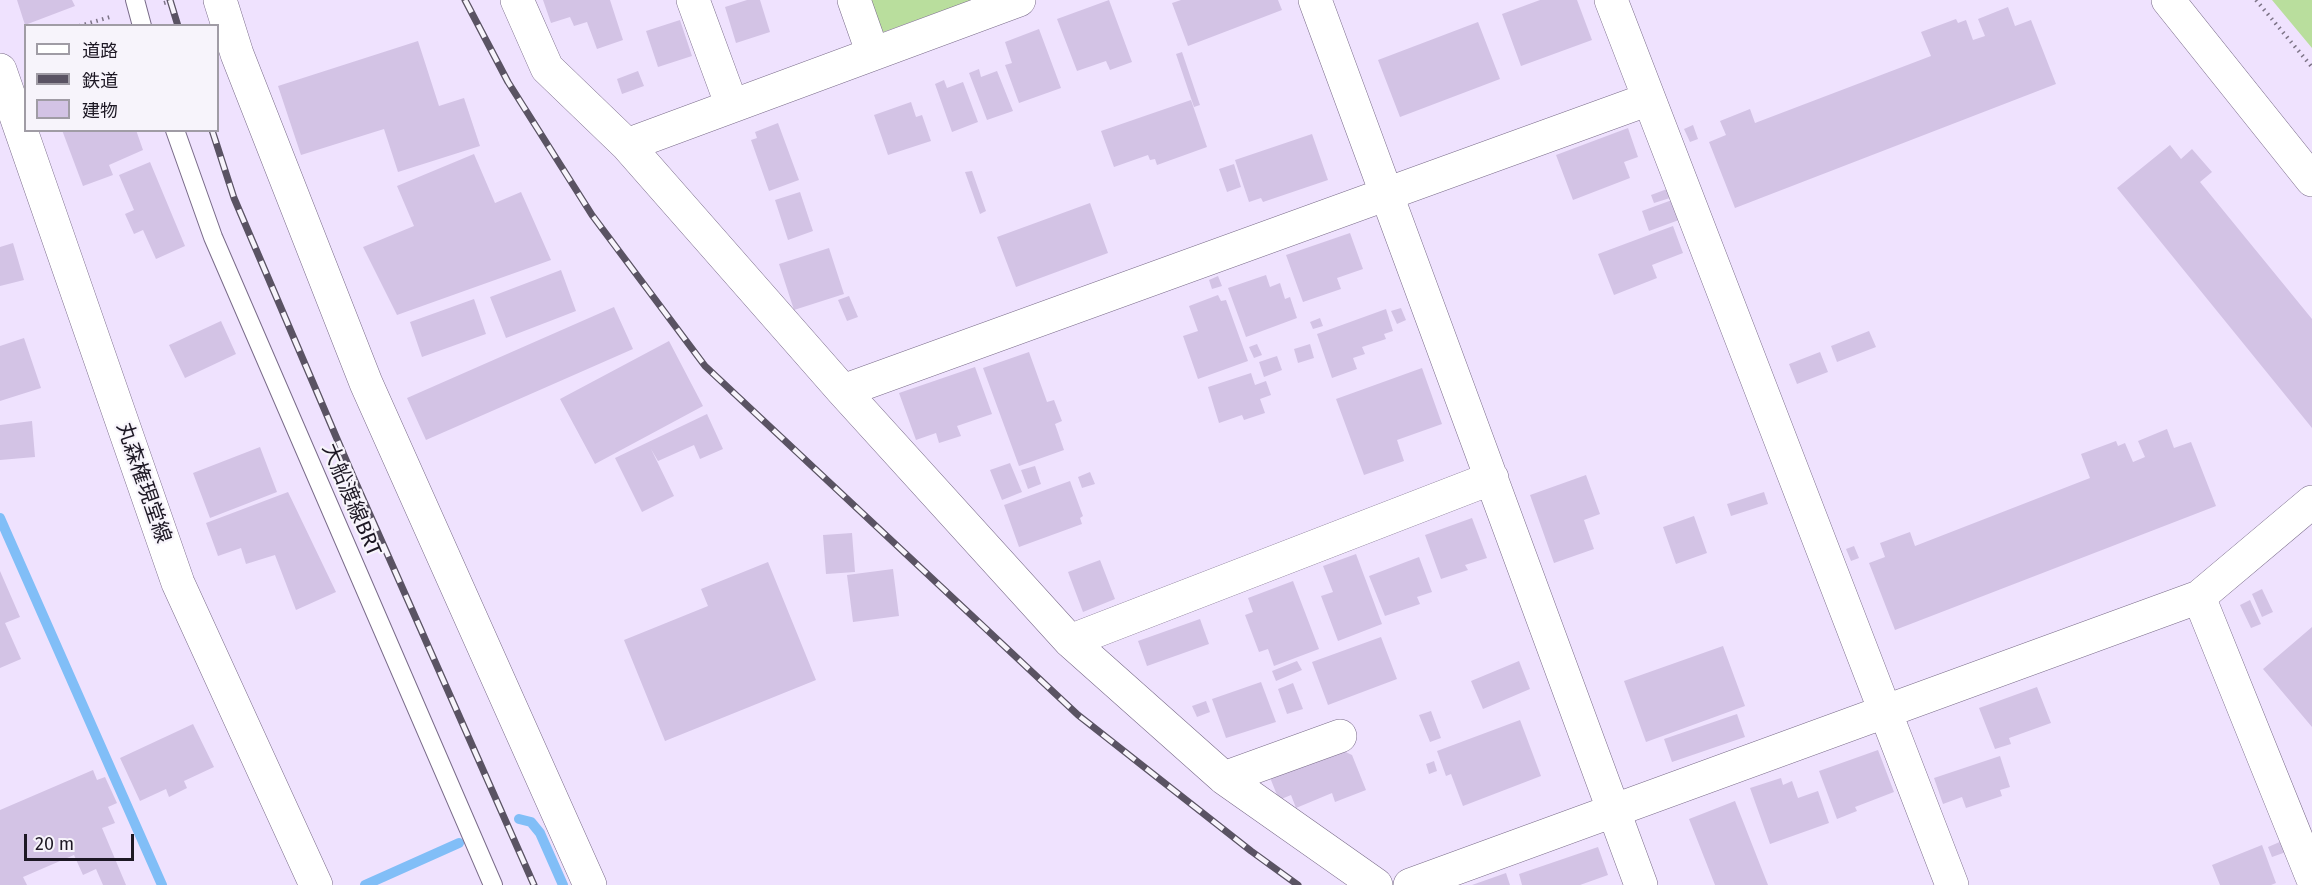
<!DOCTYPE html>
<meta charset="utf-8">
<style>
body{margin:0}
#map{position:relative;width:2312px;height:885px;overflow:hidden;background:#efe2fe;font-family:"Fira Sans","Noto Sans JP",sans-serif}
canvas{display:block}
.legend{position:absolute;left:24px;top:24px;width:195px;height:108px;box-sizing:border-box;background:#f7f4fb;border:2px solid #a09ca5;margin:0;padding:8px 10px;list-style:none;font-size:18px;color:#1d1824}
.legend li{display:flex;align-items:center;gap:12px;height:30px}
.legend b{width:30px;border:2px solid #a09ca5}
.scale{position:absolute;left:24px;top:834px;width:110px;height:27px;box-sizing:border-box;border:3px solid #1d1824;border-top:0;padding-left:8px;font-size:18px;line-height:21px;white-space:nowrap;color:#1d1824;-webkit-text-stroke:4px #f7f4fb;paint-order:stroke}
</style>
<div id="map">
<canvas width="2312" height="885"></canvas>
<ul class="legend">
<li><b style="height:8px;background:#fff"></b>道路</li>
<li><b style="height:8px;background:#5a5363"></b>鉄道</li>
<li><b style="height:16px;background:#d3c3e5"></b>建物</li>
</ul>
<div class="scale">20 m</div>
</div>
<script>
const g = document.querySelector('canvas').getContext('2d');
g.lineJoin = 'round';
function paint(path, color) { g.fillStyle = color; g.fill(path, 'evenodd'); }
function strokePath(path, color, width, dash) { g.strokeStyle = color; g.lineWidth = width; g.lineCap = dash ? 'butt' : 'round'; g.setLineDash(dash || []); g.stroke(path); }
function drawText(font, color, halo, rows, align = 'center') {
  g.font = font + ' "Fira Sans","Noto Sans JP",sans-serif'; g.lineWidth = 4.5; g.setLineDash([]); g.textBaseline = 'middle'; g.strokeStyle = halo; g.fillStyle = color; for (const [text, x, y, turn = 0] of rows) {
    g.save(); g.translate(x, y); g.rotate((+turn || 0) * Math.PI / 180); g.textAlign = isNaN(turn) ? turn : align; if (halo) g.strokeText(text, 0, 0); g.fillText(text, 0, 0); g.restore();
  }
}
paint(new Path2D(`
 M865,0H972L878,34Z
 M2272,0H2312V48Z`), '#b9de9d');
strokePath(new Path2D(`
 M0,518L162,885
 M519,819L531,822L540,833L563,885
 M365,885L459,843`), '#81bef7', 10);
paint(new Path2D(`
 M17,0H72L75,6L25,25Z
 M543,0H610L623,40L597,49L587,22L574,26L570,17L551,23Z
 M747,0H760L770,32L736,43L725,7Z
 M1109,0L1132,62L1110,70L1106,61L1077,71L1057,19Z
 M1181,0H1278L1282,10L1188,46L1172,3Z
 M1540,0H1577L1592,40L1521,66L1502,14Z
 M2008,7L2015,26L2031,20L2056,84L1735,208L1709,142L1726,135L1720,121L1750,109L1755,123L1931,56L1921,32L1956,19L1958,23L1966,20L1973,40L1985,36L1978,19Z
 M680,20L692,56L658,67L646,31Z
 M1478,22L1500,79L1400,117L1378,60Z
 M1039,29L1061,88L1019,103L1005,65L1012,63L1005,42Z
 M418,41L439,106L464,98L480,146L398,172L384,129L301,155L278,86Z
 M1182,52L1200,105L1194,107L1176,54Z
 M979,69L981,77L997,71L1013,111L987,120L969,73Z
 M638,71L644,86L622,94L617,79Z
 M944,80L947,88L963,82L978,122L952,132L935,84Z
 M1191,100L1207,147L1157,165L1155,159L1150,160L1148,155L1114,167L1101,131Z
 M911,102L916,117L922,115L931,141L888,155L874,115Z
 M778,123L799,180L769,191L751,140L757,138L755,132Z
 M1693,125L1698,139L1690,142L1684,129Z
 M1628,128L1638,157L1624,162L1630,178L1573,200L1556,155Z
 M62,130H136L143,150L109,165L113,175L83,186Z
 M1312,134L1328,180L1263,202L1261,198L1249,202L1235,160Z
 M2170,145L2181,159L2192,149L2212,172L2200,182L2312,319V428L2117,188Z
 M474,154L495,203L521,192L551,260L397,315L363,247L414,226L397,186Z
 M150,162L185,246L156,259L143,230L134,234L125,214L134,210L119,175Z
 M1234,164L1241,187L1227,192L1219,169Z
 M972,171L986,211L980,214L965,172Z
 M1667,189L1670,198L1654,203L1651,195Z
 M800,192L813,231L788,240L775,200Z
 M1672,200L1679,220L1649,231L1642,211Z
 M1090,203L1108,253L1016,287L997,237Z
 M1673,226L1683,253L1652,265L1657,278L1614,295L1598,254Z
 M1350,233L1363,269L1337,278L1341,289L1303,302L1286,255Z
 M13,243L24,280L0,286V247Z
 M829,248L844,294L794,310L779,264Z
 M561,270L576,311L506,338L490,297Z
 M1266,275L1270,287L1280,283L1285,299L1290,297L1297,318L1246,337L1228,288Z
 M1218,276L1222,286L1212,289L1209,280Z
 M1218,295L1221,301L1226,300L1248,361L1198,379L1183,336L1198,331L1189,306Z
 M849,296L858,317L847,321L838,300Z
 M474,299L486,334L422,357L410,322Z
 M614,307L633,349L426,440L407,398Z
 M1401,308L1406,320L1397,324L1391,311Z
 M1386,309L1393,331L1384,334L1386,339L1362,347L1365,354L1353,358L1357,369L1332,378L1317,334Z
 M1320,318L1323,326L1313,329L1310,322Z
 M221,321L236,354L185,378L169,345Z
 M1869,331L1876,347L1837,362L1831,346Z
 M24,338L41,388L0,401V346Z
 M669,341L703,406L595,464L560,399Z
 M1257,344L1262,355L1254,358L1249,347Z
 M1310,344L1314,358L1298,363L1294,349Z
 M1029,352L1047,402L1054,400L1062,421L1055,424L1064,450L1019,466L983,368Z
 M1820,352L1828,372L1797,384L1789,364Z
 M1277,356L1282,370L1264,377L1259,362Z
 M975,367L992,414L957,426L961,436L939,443L936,433L916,440L899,393Z
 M1422,368L1442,424L1397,440L1404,461L1364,475L1336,399Z
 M1251,373L1255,385L1266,381L1271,395L1260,399L1265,413L1244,420L1242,415L1219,423L1208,387Z
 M707,414L723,449L700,459L694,445L658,461L651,449L674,496L642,512L615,458Z
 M32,421L35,457L0,460V425Z
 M2167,429L2174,448L2191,442L2216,506L1895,630L1869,563L1885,557L1880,543L1910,532L1915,546L2090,478L2081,454L2116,441L2118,446L2125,443L2133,462L2145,457L2138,441Z
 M260,447L277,492L210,518L193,473Z
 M1010,463L1022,492L1002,500L990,470Z
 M1035,466L1041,484L1028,489L1021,470Z
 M1090,472L1095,484L1082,488L1078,477Z
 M1586,475L1600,514L1584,520L1594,549L1554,563L1530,495Z
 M1070,481L1083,516L1080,518L1082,524L1019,547L1004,505Z
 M288,492L336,592L296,610L275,555L246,564L241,548L218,556L206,523Z
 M1764,492L1768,504L1731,516L1727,504Z
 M1694,516L1707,553L1676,564L1663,527Z
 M1472,518L1487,558L1465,565L1468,570L1441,579L1425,535Z
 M852,533L855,572L826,574L823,535Z
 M1854,546L1859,558L1851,561L1846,549Z
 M1356,554L1382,624L1338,641L1321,596L1333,592L1323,566Z
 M1419,557L1432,592L1417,597L1420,604L1385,616L1369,576Z
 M1100,560L1115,599L1083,612L1068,572Z
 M768,562L816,680L665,741L624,640L708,606L701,589Z
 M893,569L899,616L853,622L847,575Z
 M0,571L20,617L5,623L21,659L0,668Z
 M1293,581L1319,649L1274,666L1268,649L1259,652L1245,615L1253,612L1248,598Z
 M2262,589L2273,612L2262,617L2252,594Z
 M2250,600L2261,624L2251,628L2240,605Z
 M1200,619L1209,644L1147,666L1138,641Z
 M2312,627V727L2263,669Z
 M1381,637L1397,679L1328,705L1312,662Z
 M1723,646L1745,706L1646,742L1624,681Z
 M1297,661L1302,670L1276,681L1272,671Z
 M1519,661L1530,689L1483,709L1471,681Z
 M1261,682L1276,722L1226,738L1212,699Z
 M1293,683L1303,709L1287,714L1278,689Z
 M2037,687L2051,723L2009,738L2011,744L1995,749L1979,708Z
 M1206,701L1210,712L1197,717L1192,706Z
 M1431,711L1441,738L1430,742L1419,715Z
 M1737,714L1745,737L1672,762L1664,739Z
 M1520,720L1541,776L1463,806L1451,774L1446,776L1437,751Z
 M193,724L214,767L184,781L187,788L169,797L166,789L140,801L120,758Z
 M1337,748L1352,755L1366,790L1335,802L1332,793L1296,808L1291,795L1279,800L1269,775Z
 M1878,750L1894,792L1855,807L1857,811L1837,819L1819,771Z
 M2000,756L2010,787L2000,790L2002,796L1966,808L1962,797L1943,804L1934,778Z
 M1434,761L1437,771L1429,774L1426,764Z
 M93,770L97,780L105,777L117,803L108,807L115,823L102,828L126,885H103L96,869L83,875L74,855L23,877L27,885H0V810Z
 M1781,778L1783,785L1792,781L1798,798L1818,791L1829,823L1770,844L1750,788Z
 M1735,801L1768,885H1715L1689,819Z
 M2282,841L2286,852L2272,857L2268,847Z
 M2262,845L2276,883L2271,885H2220L2212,865Z
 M1598,847L1608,875L1580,885H1522L1519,874Z
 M1506,873L1510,885H1472Z`), '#d3c3e5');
const service = new Path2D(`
 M135,0L142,26
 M175,130L213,237L493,885`);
const minor = new Path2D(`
 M220,0L237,54L366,383L590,885
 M517,0L547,68L627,145L843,391L1070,641L1224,778L1376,885
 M693,0L732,106
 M854,0L873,54
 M1315,0L1641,885
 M1611,0L1952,885
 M627,145L1019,0
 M843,391L1649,99
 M2199,597L2312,877
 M1070,641L1492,478
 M1224,778L1340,736
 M1410,885L2199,597L2312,502`);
const tertiary = new Path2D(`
 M2168,0L2312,180`);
const secondary = new Path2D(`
 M0,70L178,583L316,885`);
strokePath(service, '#796b89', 20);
strokePath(minor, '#796b89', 34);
strokePath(tertiary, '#796b89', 34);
strokePath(secondary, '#796b89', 34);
strokePath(new Path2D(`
 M2256,0L2312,67
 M164,3L174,0
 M79,26L110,17`), '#7d7487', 4, [1.5, 4.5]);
strokePath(service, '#fff', 18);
strokePath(minor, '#fff', 33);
strokePath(tertiary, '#fff', 33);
strokePath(secondary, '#fff', 33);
const rail = new Path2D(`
 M170,0L178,26
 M465,0L508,82L592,215L705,366L1078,715L1251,851L1298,885
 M212,130L234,198L355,481L534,885`);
strokePath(rail, '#5a5363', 7);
strokePath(rail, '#f7f4fb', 4.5, [14]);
drawText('21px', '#1d1824', '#f7f4fb', [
 ["丸森権現堂線",143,483,71],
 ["大船渡線BRT",351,500,67]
]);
</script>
